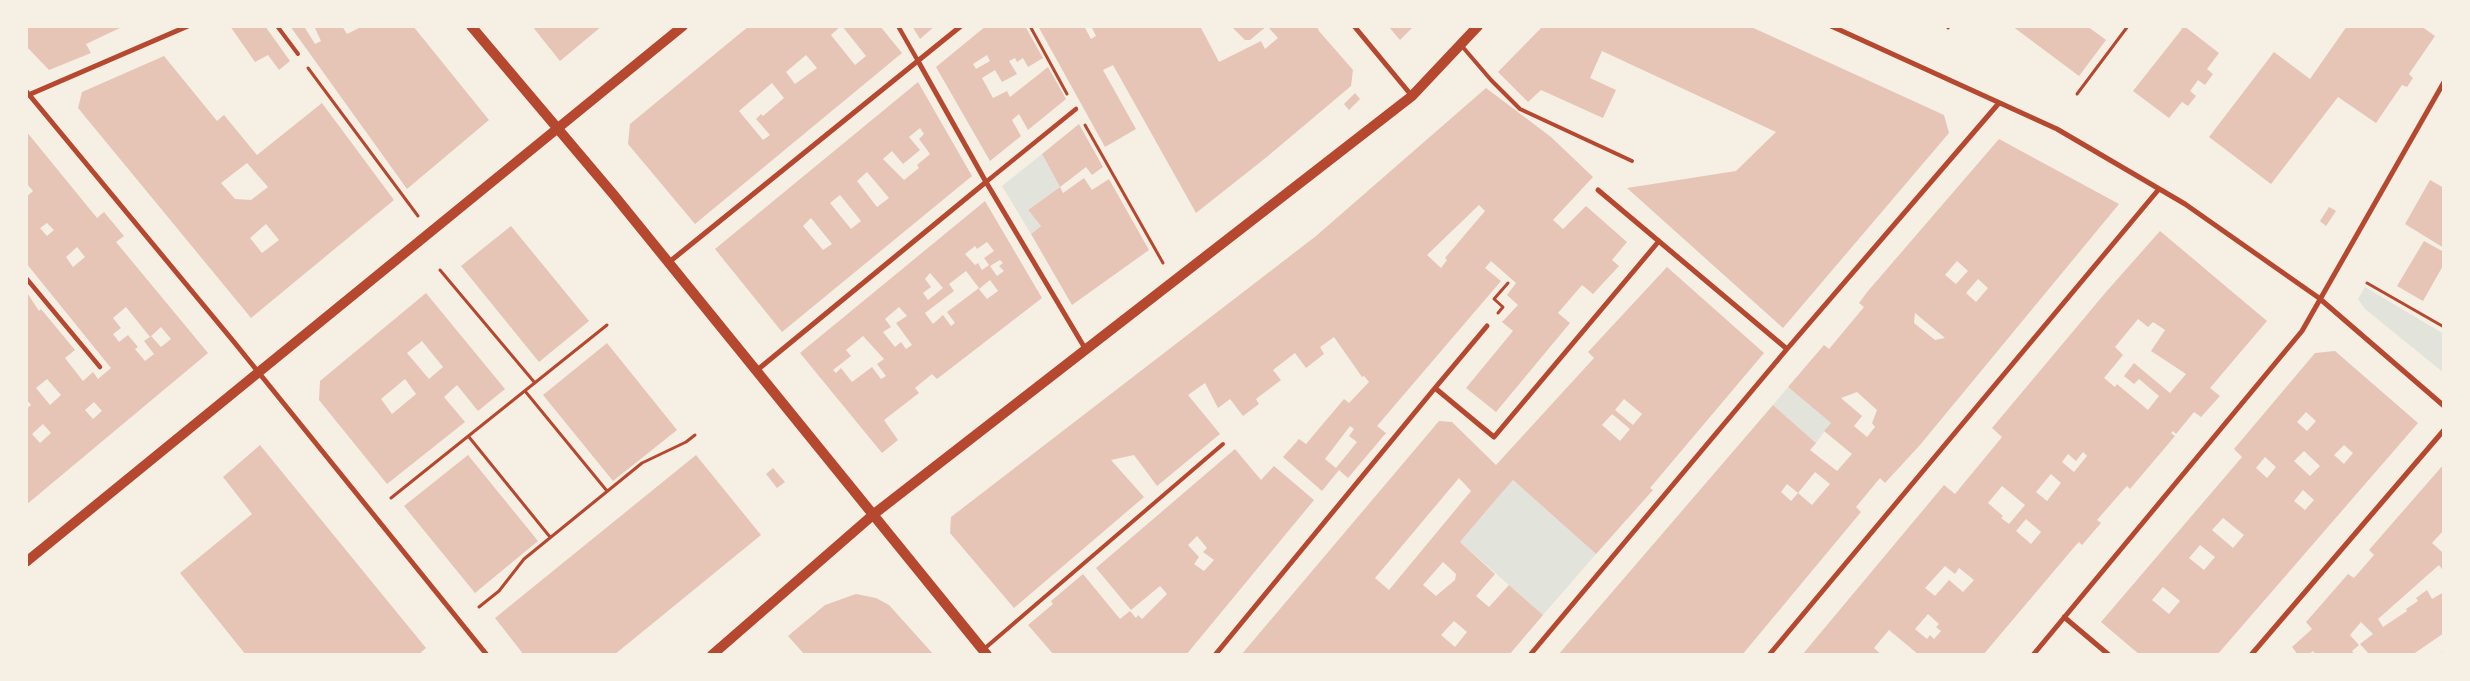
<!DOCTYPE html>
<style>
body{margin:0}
#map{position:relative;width:2470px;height:681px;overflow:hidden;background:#f6efe4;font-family:Cabin,sans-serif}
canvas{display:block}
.frame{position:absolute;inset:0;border:28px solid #f6efe4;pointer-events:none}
</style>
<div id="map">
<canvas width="2470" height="681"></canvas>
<div class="frame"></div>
</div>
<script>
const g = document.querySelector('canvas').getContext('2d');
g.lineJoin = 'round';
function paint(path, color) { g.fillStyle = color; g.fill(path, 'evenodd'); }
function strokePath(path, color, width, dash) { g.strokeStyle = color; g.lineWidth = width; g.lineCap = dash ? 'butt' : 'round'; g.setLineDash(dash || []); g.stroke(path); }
paint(new Path2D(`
 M1042,154L1060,187L1028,210L1041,226L1031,234L1002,186Z
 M2365,287L2444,334V373L2365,309L2358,299Z
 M1788,387L1831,423L1816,443L1773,405Z
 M1513,480L1596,554L1543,615L1460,542Z`), '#e2e4dc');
paint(new Path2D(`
 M26,26H119L120,28L86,44L91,53L49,70L26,46Z
 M230,26H265L290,61L279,70L268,55L255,62Z
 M290,26H310L305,28L315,44L321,41L314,26H342L347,34L363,26H413L489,120L407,189Z
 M532,26H602L560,61Z
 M749,26H841L831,35L855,65L866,56L842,26H880L902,53L695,224L628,144L630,124ZM806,55L817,68L795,84L786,72ZM772,83L784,98L763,116L761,114L756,119L770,135L763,140L739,111Z
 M912,26H935L920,39Z
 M986,26H1025L1043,58L1028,67L1023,58L1017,62L1015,58L1009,61L1017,74L1002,82L995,70L982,78L993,98L1007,91L1010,97L1048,67L1066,99L1028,130L1019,114L1012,120L1021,136L990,161L936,67ZM987,55L990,61L976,69L973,64Z
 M1038,26H1084L1091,39L1096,36L1091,26H1200L1219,62L1261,41L1265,49L1278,38L1267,26L1250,40H1245L1231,26H1317L1319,31L1353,70L1351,86L1268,156L1196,213L1113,65L1103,70L1136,129L1105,147Z
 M1388,26H1414L1400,40Z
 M1543,26H1749L1944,115L1949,133L1783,328L1627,188L1736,171L1776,132L1602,51L1590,78L1616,90L1603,118L1541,90L1528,102L1498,72Z
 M2012,26H2087L2106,40L2079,76Z
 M2179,26H2184L2219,53L2207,69L2213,74L2205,85L2198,80L2190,91L2196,96L2188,106L2182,102L2169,118L2133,91L2182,29Z
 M2347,26H2421L2435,36L2409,74L2413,78L2407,87L2402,85L2376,123L2338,97L2271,184L2209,137L2274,52L2310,79Z
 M164,56L217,121L224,115L257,155L322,103L394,200L251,318L78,108L82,92ZM247,163L268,187L251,200L235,199L221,183ZM266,224L279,240L262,253L250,238Z
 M918,82L972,176L782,332L715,249ZM920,128L924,134L919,139L930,154L917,165L919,168L904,180L883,159L892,151L903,164L920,150L909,137ZM867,172L889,198L877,207L857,181ZM840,195L861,221L851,229L830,203ZM811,218L832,244L823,250L803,226Z
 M1486,88L1551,137L1593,177L1553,220L1563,229L1586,206L1627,242L1612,260L1619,266L1593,294L1582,285L1558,313L1570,323L1496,412L1466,388L1513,331L1502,322L1518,305L1507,295L1516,283L1491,261L1485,268L1501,281L1377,426L1386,433L1348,478L1339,470L1322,491L1283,457L1299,439L1306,444L1344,399L1349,403L1369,382L1364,376L1362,377L1334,337L1320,347L1324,354L1306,368L1295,353L1273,370L1281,380L1256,399L1259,404L1243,416L1230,399L1218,408L1205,383L1188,395L1220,434L1157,486L1134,455L1111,460L1144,497L1014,608L950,533L951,517L1316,236ZM1479,205L1485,211L1445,258L1447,260L1441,268L1427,255ZM1350,426L1354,429L1349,436L1357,442L1336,468L1325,459Z
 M1355,93L1360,99L1349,110L1344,104Z
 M1079,124L1103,167L1092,175L1086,167L1060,187L1042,154Z
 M26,131L97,218L104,212L124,236L116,242L208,353L26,505V409L31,405L26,399V291L39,311L41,309L75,350L65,358L83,381L93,372L98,379L111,368L26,263V197L33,191L26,183ZM47,223L54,230L47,236L40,228ZM77,247L85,257L73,267L66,257ZM126,307L150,337L161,327L171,339L161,347L151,336L144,341L154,354L145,361L135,349L138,347L128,335L119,342L113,334L121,328L113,318ZM47,379L61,395L50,405L36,388ZM94,402L102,411L93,419L85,410ZM43,424L51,433L40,443L32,434Z
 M1999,139L2119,204L1920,445L1885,483L1880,478L1856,507L1861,512L1742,655H1558L1773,405L1816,443L1810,450L1837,471L1852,454L1824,431L1831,423L1788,387L1824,345L1829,349L1864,307L1859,303L1868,291ZM1957,261L1968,271L1956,284L1945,275ZM1978,279L1988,288L1976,302L1966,293ZM1915,313L1945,338L1935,340L1914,323ZM1857,392L1877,410L1872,423L1875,427L1867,437L1854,426L1862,416L1841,398ZM1815,472L1830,484L1812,505L1798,493L1791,501L1781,492L1787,484L1798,493Z
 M1084,178L1092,190L1109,179L1149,250L1072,305L1031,234L1041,226L1028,210L1060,187L1063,193Z
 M2430,180L2444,188V248L2405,224Z
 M985,201L1042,298L937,379L932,374L915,388L919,393L884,420L898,440L882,453L800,353ZM987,242L994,251L984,258L989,265L982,270L978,263L975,265L965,254L975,246L977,249ZM1000,260L1003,263L999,266L1004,271L997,276L990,266ZM966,271L979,288L947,312L955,323L951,326L943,315L933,324L925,313L954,291L949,284ZM930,273L943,288L928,300L923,293L931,287L925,279ZM990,280L998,291L987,299L979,289ZM899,307L907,316L896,323L912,345L906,349L901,342L895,347L883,332L891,327L885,319ZM863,336L884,359L877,364L886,376L881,379L872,367L852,382L841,368L836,373L833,370L851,356L846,350Z
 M2329,207L2336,211L2326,226L2320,221Z
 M511,226L589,321L539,362L461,266Z
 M2160,231L2267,321L2210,388L2220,396L2201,417L2194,412L2176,434L2173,431L2171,433L2175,436L2130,489L2127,486L2125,488L2097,520L2101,523L2082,545L2079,542L2076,545L1983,655H1919L1889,630L1874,648L1882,655H1802L1944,485L1955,494L2002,437L1992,428L2106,292ZM2138,319L2148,327L2153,322L2165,330L2151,351L2186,374L2170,393L2134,363L2124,376L2134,384L2139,379L2159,396L2148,410L2117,384L2115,387L2104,378L2123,355L2115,347ZM2083,452L2087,456L2074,472L2062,462L2068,454L2076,461ZM2051,474L2061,483L2047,501L2036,492ZM2002,486L2025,505L2009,524L2001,518L2003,516L1988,503ZM2026,519L2041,532L2031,544L2016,531ZM1945,566L1955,574L1959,568L1974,580L1963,592L1949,580L1935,596L1925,588ZM1928,614L1939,624L1936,627L1941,631L1934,639L1930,635L1927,639L1915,629Z
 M2424,241L2444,252V264L2423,301L2397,286Z
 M1667,267L1764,353L1650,488L1653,490L1596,554L1513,480L1488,509L1460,542L1495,574L1476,596L1489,607L1509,585L1543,615L1509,655H1241L1439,421L1452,422L1496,465L1594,358L1588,352ZM1624,399L1642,414L1633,425L1615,410ZM1612,414L1630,429L1620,441L1602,425ZM1459,478L1471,491L1389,590L1375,578ZM1443,562L1456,574L1455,580L1436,596L1423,585ZM1454,621L1467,632L1455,647L1441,635Z
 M426,293L505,389L478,411L457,385L444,397L465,422L387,484L319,400L320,381ZM422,341L443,367L429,379L407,353ZM405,379L416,394L392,414L381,399Z
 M607,343L677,430L613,481L543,395Z
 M2335,351L2418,423L2217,655H2140L2101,622L2242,457L2234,449L2315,353ZM2306,412L2316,421L2307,431L2297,422ZM2344,445L2353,453L2344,464L2334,455ZM2304,451L2320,466L2310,476L2294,461ZM2265,457L2276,467L2267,478L2256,468ZM2303,490L2314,500L2305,510L2294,501ZM2223,518L2244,535L2233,548L2212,530ZM2200,545L2215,557L2204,570L2189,558ZM2163,587L2180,601L2169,614L2152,600Z
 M260,445L426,648L418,655H246L180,573L252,514L223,477Z
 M1235,449L1261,480L1274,466L1314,500L1186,655H1054L1028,625L1053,604L1051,601L1083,574L1120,619L1130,611L1136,618L1138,615L1142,619L1167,594L1160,586L1131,610L1096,568ZM1197,536L1207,548L1203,552L1214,560L1204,571L1194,564L1199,557L1188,545Z
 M468,455L538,541L475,593L404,506Z
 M696,455L761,535L614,655H524L495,618Z
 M2444,464V530L2432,543L2442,552L2444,550V572L2439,565L2378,619L2383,627L2407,611L2406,609L2418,601L2416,598L2427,590L2432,599L2444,592V633L2412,655H2366L2368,653L2360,644L2373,634L2361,622L2350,635L2359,645L2352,651L2355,655H2316L2313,651L2308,655H2298L2292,647L2312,629L2306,622L2348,574L2354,578L2374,555L2369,550Z
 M773,468L785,482L777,488L766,474Z
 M856,594L876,598L889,605L934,655H805L788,636L825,605Z`), '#e6c5b7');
strokePath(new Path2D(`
 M1030,26L1067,94
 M1948,28L1949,26
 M308,68L418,216
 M2077,94L2128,26
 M1085,125L1163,263
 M440,270L535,383
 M2367,283L2444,327
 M1498,313L1503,307L1494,299L1508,283
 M525,391L607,491
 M469,437L550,537
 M391,498L607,325
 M479,607L499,591L524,559L642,463L686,442L695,435`), '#b5482f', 3);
strokePath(new Path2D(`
 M277,26L298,54
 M1461,45L1491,80L1520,109L1632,161
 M984,649L1223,444`), '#b5482f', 4);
strokePath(new Path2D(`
 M898,26L918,61
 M986,182L1076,109
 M26,278L100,367`), '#b5482f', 4.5);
strokePath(new Path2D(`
 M1354,26L1412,96
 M1831,26L2057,129L2185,204L2319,298L2444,406
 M918,61L986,182L1086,350
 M26,91L234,342L487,655
 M26,96L188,26
 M1598,190L1787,349
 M668,263L961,26
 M756,371L986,182
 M1435,388L1487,326
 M2064,617L2109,655
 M1215,655L1435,388L1494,437L1659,241
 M1530,655L1787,349L1999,103
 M1769,655L2159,189
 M2033,655L2302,331L2444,82
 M2251,655L2444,430
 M2443,655L2444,654`), '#b5482f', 5);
strokePath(new Path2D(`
 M471,26L613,194L987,655
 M26,562L683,26
 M712,655L874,514L1412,96L1478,26`), '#b5482f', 10);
</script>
